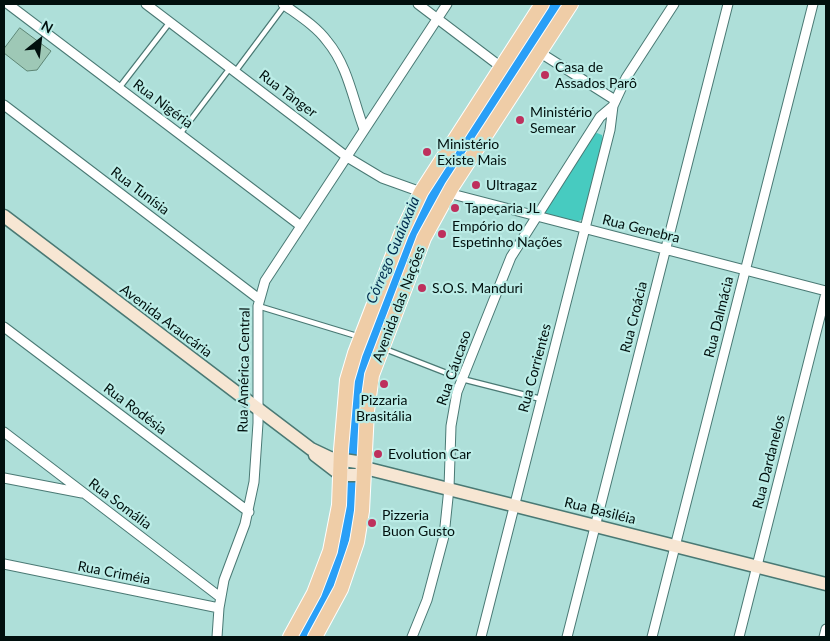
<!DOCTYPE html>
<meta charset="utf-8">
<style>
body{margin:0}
#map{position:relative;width:830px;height:641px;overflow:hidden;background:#aedfd9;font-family:Lato,sans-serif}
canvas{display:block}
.frame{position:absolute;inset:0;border:5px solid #01100e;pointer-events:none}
.north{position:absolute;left:15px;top:15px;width:50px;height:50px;-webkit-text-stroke:4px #bbece6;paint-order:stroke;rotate:29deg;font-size:14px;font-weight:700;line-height:20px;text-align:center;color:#01100e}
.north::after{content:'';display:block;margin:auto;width:18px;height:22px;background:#01100e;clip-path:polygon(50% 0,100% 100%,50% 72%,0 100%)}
</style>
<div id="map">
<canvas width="830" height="641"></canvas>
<div class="frame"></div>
<div class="north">N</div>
</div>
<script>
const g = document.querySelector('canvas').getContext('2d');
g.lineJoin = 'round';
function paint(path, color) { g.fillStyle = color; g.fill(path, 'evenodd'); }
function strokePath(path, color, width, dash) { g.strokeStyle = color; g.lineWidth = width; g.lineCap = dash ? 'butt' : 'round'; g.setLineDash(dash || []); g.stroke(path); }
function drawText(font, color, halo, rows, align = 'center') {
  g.font = font + ' Lato,sans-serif'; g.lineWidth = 4.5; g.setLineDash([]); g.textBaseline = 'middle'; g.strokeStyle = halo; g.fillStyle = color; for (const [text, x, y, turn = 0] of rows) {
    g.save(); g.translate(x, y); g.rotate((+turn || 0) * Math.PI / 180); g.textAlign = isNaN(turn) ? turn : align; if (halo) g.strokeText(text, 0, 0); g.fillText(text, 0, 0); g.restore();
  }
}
paint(new Path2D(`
 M597,133L602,135L603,140L583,219L577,222L547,215L544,211L594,134Z`), '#47cbc0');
strokePath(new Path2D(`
 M354,452L357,398L363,366L418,225L438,187L558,4
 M301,637C330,585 345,548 351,487`), '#299ff7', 14);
const building = new Path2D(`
 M20,28L51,51L37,70L27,71L4,53V49Z`);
paint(building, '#9ec8b6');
strokePath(building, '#5d8574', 1);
const lane = new Path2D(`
 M235,72L285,5
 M119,88L170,22
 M180,134L230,68
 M258,306L360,337
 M385,349L462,379L541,399`);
const street = new Path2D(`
 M8,4L301,226
 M146,4L347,157L382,178L421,192
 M283,4C298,15 316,26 327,41C348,66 353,100 364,129
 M418,4L501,67
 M539,52L615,100
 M4,105L259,299
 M448,193L826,291
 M4,327L249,512
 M4,432L220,597
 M4,478L82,493
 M4,564L219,608
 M217,637L219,608L224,580L245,524L254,482L258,423V306L265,281L447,4
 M412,637L427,600L444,536L449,488L451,426L457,392L511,257L600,117L613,106L626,78L674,4
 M481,637L610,130L613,106
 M567,637L728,4
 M652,637L813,4
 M739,637L826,293
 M824,637L826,629`);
const secondary = new Path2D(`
 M4,216L311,449L330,458L357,462L365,468
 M315,455L341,475H359L365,468
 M365,468L826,584`);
const primary = new Path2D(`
 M290,637L314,593L330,551L339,505L341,450L347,380L355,353L401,234L421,192L542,4
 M315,637L341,589L357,542L362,511L367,411L372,375L424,238L452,187L571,4`);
strokePath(lane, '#4a7974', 7);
strokePath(street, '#4a7974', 11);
strokePath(secondary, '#4a7974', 15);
strokePath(primary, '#fff', 16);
strokePath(lane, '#fff', 4.5);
strokePath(street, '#fff', 9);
strokePath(secondary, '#f7e6d3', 12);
strokePath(primary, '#efcda7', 14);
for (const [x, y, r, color] of [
 [545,75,5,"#be305d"],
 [520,120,5,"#be305d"],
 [427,152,5,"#be305d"],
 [476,185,5,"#be305d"],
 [455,208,5,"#be305d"],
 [442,234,5,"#be305d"],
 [422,288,5,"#be305d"],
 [384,384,5,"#be305d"],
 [378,454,5,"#be305d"],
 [372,523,5,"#be305d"]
]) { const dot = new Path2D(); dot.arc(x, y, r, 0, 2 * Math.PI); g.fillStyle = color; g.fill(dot); strokePath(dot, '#bbece6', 2); }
drawText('14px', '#01100e', '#bbece6', [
 ["Casa de",555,67],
 ["Assados Parô",555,83],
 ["Ministério",530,112],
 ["Semear",530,128],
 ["Ministério",437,144],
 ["Existe Mais",437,160],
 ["Ultragaz",486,185],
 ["Tapeçaria JL",465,208],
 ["Empório do",452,226],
 ["Espetinho Nações",452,242],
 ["S.O.S. Manduri",432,288],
 ["Pizzaria",384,400,"center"],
 ["Brasitália",384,416,"center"],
 ["Evolution Car",388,454],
 ["Pizzeria",382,515],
 ["Buon Gusto",382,531]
], 'left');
drawText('14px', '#01100e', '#bbece6', [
 ["Rua Tânger",288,94,37],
 ["Rua Nigéria",163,104,37],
 ["Rua Tunísia",140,191,37],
 ["Rua Genebra",641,229,14],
 ["Avenida das Nações",399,304,-69],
 ["Rua Croácia",634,317,-76],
 ["Rua Dalmácia",719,317,-76],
 ["Avenida Araucária",166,321,37],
 ["Rua Cáucaso",454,368,-71],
 ["Rua Corrientes",535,368,-75],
 ["Rua América Central",244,370,-89],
 ["Rua Rodésia",135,409,37],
 ["Rua Dardanelos",769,462,-76],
 ["Rua Somália",120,504,37],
 ["Rua Basiléia",600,511,14],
 ["Rua Criméia",114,573,11]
]);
drawText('italic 15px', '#002c4e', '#bbece6', [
 ["Córrego Guaiaxaia",393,250,-67]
]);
</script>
